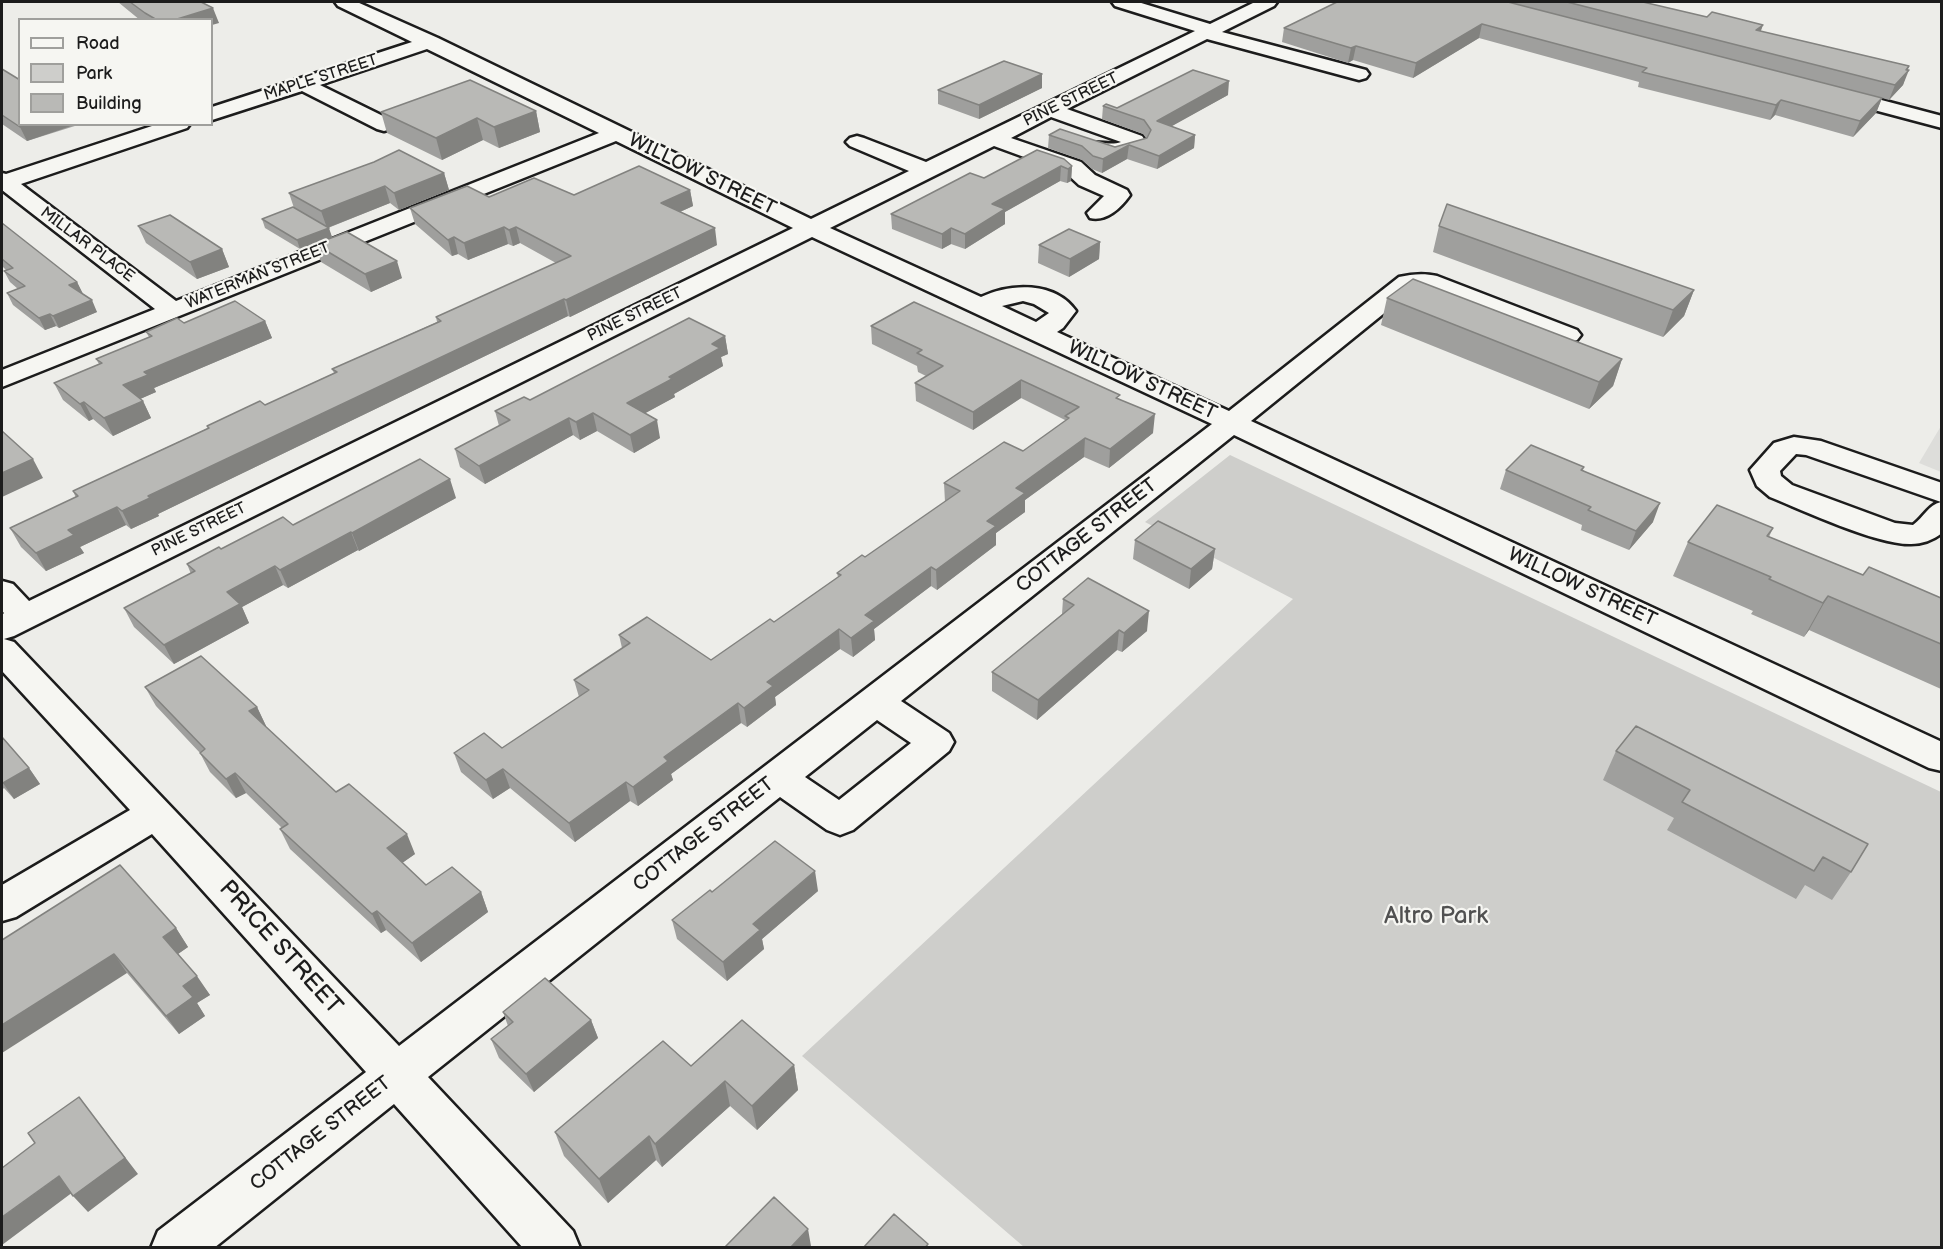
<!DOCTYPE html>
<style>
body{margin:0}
#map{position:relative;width:1943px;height:1249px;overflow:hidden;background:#edede9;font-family:"Balsamiq Sans",sans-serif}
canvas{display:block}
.frame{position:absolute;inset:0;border:3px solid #1c1c1c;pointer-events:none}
.legend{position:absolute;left:18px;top:18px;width:195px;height:108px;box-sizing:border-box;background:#f6f6f2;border:2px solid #9f9f9c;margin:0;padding:8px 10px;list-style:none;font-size:18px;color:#1c1c1c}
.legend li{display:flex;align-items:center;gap:12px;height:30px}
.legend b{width:30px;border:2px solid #9f9f9c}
</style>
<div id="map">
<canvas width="1943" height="1249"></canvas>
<div class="frame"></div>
<ul class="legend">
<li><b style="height:8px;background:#f6f6f2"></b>Road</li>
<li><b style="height:16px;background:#cececb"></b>Park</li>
<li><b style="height:16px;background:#b9b9b6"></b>Building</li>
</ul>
</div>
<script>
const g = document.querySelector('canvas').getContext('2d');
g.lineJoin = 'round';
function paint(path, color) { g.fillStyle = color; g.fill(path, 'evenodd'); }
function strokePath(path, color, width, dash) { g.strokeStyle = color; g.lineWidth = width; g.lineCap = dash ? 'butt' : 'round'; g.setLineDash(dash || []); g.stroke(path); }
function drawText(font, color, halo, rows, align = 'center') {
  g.font = font + ' "Balsamiq Sans",sans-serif'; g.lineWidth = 4.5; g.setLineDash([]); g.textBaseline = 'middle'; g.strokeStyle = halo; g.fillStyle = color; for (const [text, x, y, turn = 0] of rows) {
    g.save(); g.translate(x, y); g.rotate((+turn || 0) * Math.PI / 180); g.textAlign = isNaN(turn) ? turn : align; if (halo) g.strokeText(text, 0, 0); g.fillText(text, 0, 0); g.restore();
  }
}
paint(new Path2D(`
 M1941,426V472L1919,463Z`), '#ddddda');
paint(new Path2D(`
 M1230,455L1941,792V1247H1024L802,1056L1293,599L1145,522Z`), '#cececb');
const minor = new Path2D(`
 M335,2H357L438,38L811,219L909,171L850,146L846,142L850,138L857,136L864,138L926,162L1195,31L1115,6L1112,2H1138L1210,24L1255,2H1277L1274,6L1222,32L1366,70L1369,74L1366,78L1359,80L1207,39L1067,109L1142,136L1148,144L1145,149L1113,158L1090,153L1087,148L1090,143C1102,141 1110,146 1121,142L1051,117L1011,138L1081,162L1095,175L1127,190L1130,195C1121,208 1106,222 1090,218L1087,213L1104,196L1079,185L1065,172L994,146L830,228L981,297C1010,283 1055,281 1076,311L1063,328L1057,332L1229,411L1399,277C1412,274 1424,273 1437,276L1577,330L1581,335L1577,340L1568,343L1559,340L1425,289H1414L1251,421L1942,742V771L1929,768L1234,435L901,701L949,733L954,742L949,751L853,830L840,835L827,830L780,797L428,1077L573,1231L580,1248H523L394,1104L214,1248H151L158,1231L366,1072L152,834L16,917L2,921V885L130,810L2,671V615L4,613L2,611V581L13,584L29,601L793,228L616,141L2,387V370L155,309L2,190V173L6,174L158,124H190L187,128L21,184L176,301L599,133L427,49L320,85L385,117L420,105H434L437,109L434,113L391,129L384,131L377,129L302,91L212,120V107L412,42L338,6ZM812,237L1212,424L399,1046L14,642L4,639L14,636ZM1023,301L1034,304L1049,313L1036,322L1002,306ZM877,720L911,743L839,800L805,777Z
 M1836,88L1942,116V128L1829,98L1826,94L1829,90Z
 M1794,437L1821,441L1942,483V533C1933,540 1922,544 1911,544C1877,545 1805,511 1770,497L1757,486L1750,470L1774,443ZM1796,454L1806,455L1941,502C1928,505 1924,517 1913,525L1895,523L1792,485L1781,476L1780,471Z`);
strokePath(minor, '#1c1c1c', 5);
paint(minor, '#f6f6f2');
paint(new Path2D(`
 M118,2H201L219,23L212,20H140Z
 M1509,2H1643L1707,17L1763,25L1760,31L1909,66L1903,85L1889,100L1882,98L1876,113L1853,137L1775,115L1770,120L1638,87L1639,82L1479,38L1413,78L1353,60L1348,63L1282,42L1284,28Z
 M2,69L78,125L27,141L2,124Z
 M1042,88L979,119L938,104V90Z
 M1228,95L1171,126L1195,135L1194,148L1157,169L1127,159L1102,173L1092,169L1082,160L1048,148L1049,135L1115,147L1146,138L1143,134L1102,119L1103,106L1117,108Z
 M536,111L540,132L499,148L483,140L442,160L387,133L381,112Z
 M1037,150L1072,166L1071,181L1067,183L1060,181L1005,212V224L965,249L951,244L942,249L892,229L891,214L984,178Z
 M444,173L449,190L399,210L390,203L328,228L332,237L300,249L265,228L262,219L294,208L289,193Z
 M690,190L693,206L680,212L717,245L570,317L568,316L158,514L159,516L131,529L126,525L80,547L84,553L46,571L21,547L10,528L76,498L73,491L208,428L207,426L265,405L334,373L332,369L437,322L436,317L556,263L520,243L513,246L508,244L468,260L458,254L452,256L415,224L410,208L489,197Z
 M2,223L77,282L83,294H82L97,312L59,328L56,326L45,330L13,305L7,293L18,289L10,282L4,271L6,270L2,266Z
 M138,226L222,249L229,267L197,279L146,243Z
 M1439,226L1694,290L1684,316L1663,337L1433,252Z
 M1100,242L1099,259L1069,277L1038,263L1039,245Z
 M315,244L402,278L371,292L321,262Z
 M1387,298L1622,359L1613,386L1589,409L1381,325Z
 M265,321L272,338L154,388L156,392L140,399L143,401L151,418L113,436L93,419L89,421L63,400L54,383L99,364L96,359L149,337L146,332L184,323Z
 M871,326L1120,399L1153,433L1109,468L1084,457L1025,500V512L996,533V545L937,590L931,586L874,629L875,640L853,657L840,649L775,697L776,705L747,727L741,723L671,774L673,780L638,806L630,801L575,842L510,788L493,799L461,772L454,753L502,748L579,697L574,680L622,648L619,635L711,660L774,622L838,577L837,573L865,557L945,502L944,483L1023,451L1065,421V420L1021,398L973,430L916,401L915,383L926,376L918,372L917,366L872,344Z
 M725,336L728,354L721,357L723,366L674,394L675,397L645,413L660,438L634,453L597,431L580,440L573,435L485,484L460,467L455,449L499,426L495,411Z
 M1584,467L1583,470L1653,522L1629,550L1581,530L1582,525L1500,489L1506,470Z
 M456,498L359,551L358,550L288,588L283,585L242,607L249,623L174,664L134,627L124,608L191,574L187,564L221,549L293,525Z
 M1773,528L1769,537L1863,575L1941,598V689L1809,630L1804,637L1751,614L1753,611L1673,576L1688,542Z
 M1135,540L1215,549L1212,569L1189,589L1133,559Z
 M1063,599L1147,631L1122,652L1117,650L1037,720L992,691V672L1062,614Z
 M145,687L257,707L266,726V727L336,792L415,854L402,863L426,885L481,892L488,912L421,962L386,930L381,933L290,849L280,829L282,828L246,793L236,798L210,772L200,753L156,706Z
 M2,737L29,768L40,784L14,799L4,788L2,790Z
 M1616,751L1851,872L1832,900L1805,885L1796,899L1667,830L1674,818L1603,780Z
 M818,891L762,939L764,949L727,981L677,939L672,920L712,892Z
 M176,928L188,947L178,954L210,995L197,1003L205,1016L179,1034L127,973L2,940Z
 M503,1012L591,1020L598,1038L534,1092L499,1058L491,1039L508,1026Z
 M794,1065L798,1090L757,1130L730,1106L662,1167L656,1160L608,1203L564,1156L555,1132L691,1066Z`), '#9f9f9d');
paint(new Path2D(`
 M213,8L219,23L212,25V20H174Z
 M1482,24L1479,38L1413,78L1416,63Z
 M1763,25L1758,39L1756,30Z
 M1356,46L1353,60L1348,63L1351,48Z
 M1909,66L1905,75L1909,70L1903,85L1889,100L1895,85Z
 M1042,74V88L979,119V105Z
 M1229,81L1228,95L1156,135L1157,121Z
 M1882,98L1876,113L1853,137L1860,121Z
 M1781,100L1775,115L1770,120L1776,105Z
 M536,111L540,132L499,148L494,127Z
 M477,118L483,140L442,160L436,138Z
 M28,124H77L27,141L20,127Z
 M1195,135L1194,148L1157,169L1159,156Z
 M1129,145L1127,159L1102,173L1103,159Z
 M1061,166L1060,181L1005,212V224L965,249V234L992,204Z
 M1072,166L1071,181L1067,183L1068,169Z
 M444,173L449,190L399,210L394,193Z
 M385,186L390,203L327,228L321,211Z
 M690,190L693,206L664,219L661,203Z
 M504,227L508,244L468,260L464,243Z
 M516,227L520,243L513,246L509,230Z
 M329,228L332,237L300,249L297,240Z
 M715,228L717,245L570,317L566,300Z
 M951,228V244L942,249V234Z
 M454,237L458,254L452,256L448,240Z
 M1100,242L1099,259L1069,277L1070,259Z
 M222,249L229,267L197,279L190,262Z
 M397,261L402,278L371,292L365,274Z
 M77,282L83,294L75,297L69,285Z
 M1694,290L1684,316L1663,337L1673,310Z
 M564,299L568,316L158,514L159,516L131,529L122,511L148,496Z
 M92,300L97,312L59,328L53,316Z
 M50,314L56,326L45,330L39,318Z
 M265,321L272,338L154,388L156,392L131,403L123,385L144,372Z
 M725,336L728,354L721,357L723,366L674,394L675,397L631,421L627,403L712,344Z
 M1622,359L1613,386L1589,409L1599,382Z
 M1021,380V398L973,430V412Z
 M143,401L151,418L113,436L104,418Z
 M84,402L93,419L89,421L80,404Z
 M593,413L597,431L580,440L576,422Z
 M1155,414L1153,433L1109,468L1110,449Z
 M569,418L573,435L485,484L479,466Z
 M657,420L660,438L634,453L630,435Z
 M1085,438L1084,457L1025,500V512L996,533V545L937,590L936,570L987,521L1016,488Z
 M33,459L43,478L2,497V473Z
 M450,479L456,498L359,551L352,533Z
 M1660,503L1653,522L1629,550L1636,531Z
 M117,507L126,525L80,547L84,553L46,571L36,553L68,530Z
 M351,532L358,550L288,588L280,570Z
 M1215,549L1212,569L1189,589L1191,569Z
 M275,566L283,585L242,607L249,623L174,664L164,645L227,592Z
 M931,567V586L874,629L875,640L853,657L851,638L865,615Z
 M1828,596L1809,630L1804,637L1823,603Z
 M1149,611L1147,631L1122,652L1124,633Z
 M839,629L840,649L775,697L776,705L747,727L744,708L767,682Z
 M1119,630L1117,650L1037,720L1038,700Z
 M738,703L741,723L671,774L673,780L638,806L633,787L664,757Z
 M257,707L266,726L259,731L249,711Z
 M29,768L40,784L14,799L3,783Z
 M503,769L510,788L493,799L486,780Z
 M235,773L246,793L236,798L226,779Z
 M626,782L630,801L575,842L569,823Z
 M407,834L415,854L395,868L387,848Z
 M815,871L818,891L762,939L764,949L727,981L723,962L753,924Z
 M481,892L488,912L421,962L412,943Z
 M377,911L386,930L381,933L372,914Z
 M176,928L188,947L175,956L163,937Z
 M114,954L127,973L2,1053V1025Z
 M197,976L210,995L197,1003L205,1016L179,1034L166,1016L183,986Z
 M591,1020L598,1038L534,1092L526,1074Z
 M794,1065L798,1090L757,1130L752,1106Z
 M725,1081L730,1106L662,1167L655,1144Z
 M79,1097L138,1174L88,1212L73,1196Z
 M649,1136L656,1160L608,1203L599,1179Z
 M59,1176L73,1192L2,1245V1217Z
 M808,1229L811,1246L809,1248H790Z`), '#82827f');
const building = new Path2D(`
 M130,2H201L213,8L174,20H157L145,13Z
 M1337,2H1508L1882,98L1860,121L1781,100L1776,105L1642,72L1647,68L1482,24L1416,63L1356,46L1351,48L1284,28Z
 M1567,2H1643L1707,17L1712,12L1763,25L1756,30L1909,66L1906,70H1909L1895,85Z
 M1004,61L1042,74L979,105L938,90Z
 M2,69L20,80V124H28L20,127L2,115Z
 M1193,70L1229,81L1157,121L1195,135L1159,156L1129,145L1103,159L1093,156L1082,146L1049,135L1060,129L1115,147L1147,138L1151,130L1144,120L1103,106L1106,104L1117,108Z
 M470,80L536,111L494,127L477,118L436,138L381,112Z
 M399,150L444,173L394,193L385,186L321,211L289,193L374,162Z
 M1037,150L1064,159L1072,166L1068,169L1061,166L992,204L1005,209L965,234L951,228L942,234L891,214L970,173L984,178Z
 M639,166L690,190L661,203L715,228L566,300L564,299L148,496L150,498L122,511L117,507L68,530L74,535L36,553L10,528L78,496L73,491L209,428L207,426L260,401L265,405L337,372L332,369L441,321L436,317L571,256L516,227L509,230L504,227L464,243L454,237L448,240L410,208L467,186L489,197L534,178L574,195Z
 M1447,204L1694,290L1673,310L1439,226Z
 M293,207L329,228L297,240L262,219Z
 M170,215L222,249L190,262L138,226Z
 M2,223L77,282L69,285L92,300L53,316L50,314L39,318L7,293L25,286L4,271L13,268L2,259Z
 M1069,229L1100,242L1070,259L1039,245Z
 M347,232L397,261L365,274L315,244Z
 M1413,279L1622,359L1599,382L1387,298Z
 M235,301L265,321L144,372L148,375L123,385L143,401L104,418L84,402L80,404L54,383L102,363L96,359L152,336L146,332L177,318L184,323Z
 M914,302L1120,395L1116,398L1155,414L1110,449L1085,438L1016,488L1025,493L987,521L996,526L936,570L931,567L865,615L874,621L851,638L839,629L767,682L773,686L744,708L738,703L664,757L668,761L633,787L626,782L569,823L503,769L486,780L454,753L484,733L502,748L589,690L574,680L630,643L619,635L647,617L711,660L770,619L774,622L841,575L837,573L862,555L865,557L960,491L944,483L1004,442L1023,451L1069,418L1065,416L1079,407L1021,380L973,412L915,383L943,366L917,353L922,350L871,326Z
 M689,318L725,336L712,344L720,348L669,377L672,379L627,403L657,420L630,435L593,413L576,422L569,418L479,466L455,449L510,420L495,411L524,397L530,400Z
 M2,431L33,459L2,473Z
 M1531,445L1584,467L1581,470L1660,503L1636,531L1588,510L1591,507L1506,470Z
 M420,459L450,479L352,533L351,532L280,570L275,566L227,592L240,604L164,645L124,608L195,571L187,564L219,547L221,549L283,517L293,525Z
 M1717,505L1773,528L1767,536L1863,575L1869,567L1941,598V644L1828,596L1823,603L1769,579L1771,577L1688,542Z
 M1158,521L1215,549L1191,569L1135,540Z
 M1088,578L1149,611L1124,633L1119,630L1038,700L992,672L1074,605L1063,599Z
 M201,656L257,707L249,711L336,792L349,784L407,834L387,848L426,885L452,867L481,892L412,943L377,911L372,914L280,829L288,824L235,773L226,779L200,753L205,749L145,687Z
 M1636,726L1868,844L1851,872L1823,857L1814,871L1682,802L1690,790L1616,751Z
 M2,737L29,768L3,783L2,782Z
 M775,841L815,871L753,924L760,930L723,962L672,920L710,890L712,892Z
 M120,865L176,928L163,937L197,976L183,986L193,997L166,1016L114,954L2,1025V940Z
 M545,978L591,1020L526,1074L491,1039L513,1022L503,1012Z
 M742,1020L794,1065L752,1106L725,1081L655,1144L649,1136L599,1179L555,1132L663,1041L691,1066Z
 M79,1097L125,1158L73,1196L59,1176L2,1217V1168L35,1143L28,1133Z
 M774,1197L808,1229L790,1248H724Z
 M894,1214L928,1244L925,1248H863Z`);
paint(building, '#b9b9b6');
strokePath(building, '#82827f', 1.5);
drawText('16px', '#1c1c1c', '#f6f6f2', [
 ["MAPLE STREET",321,78,-18],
 ["PINE STREET",1071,100,-26],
 ["MILLAR PLACE",87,245,37],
 ["WATERMAN STREET",258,276,-22],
 ["PINE STREET",635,315,-26],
 ["PINE STREET",199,530,-26]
]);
drawText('20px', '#1c1c1c', '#f6f6f2', [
 ["WILLOW STREET",702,175,26],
 ["WILLOW STREET",1142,381,25],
 ["COTTAGE STREET",1087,536,-38],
 ["WILLOW STREET",1582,588,25],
 ["COTTAGE STREET",704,835,-38],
 ["COTTAGE STREET",321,1134,-38]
]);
drawText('24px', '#515151', '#f6f6f2', [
 ["Altro Park",1436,917]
]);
drawText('24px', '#1c1c1c', '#f6f6f2', [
 ["PRICE STREET",280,948,48]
]);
</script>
